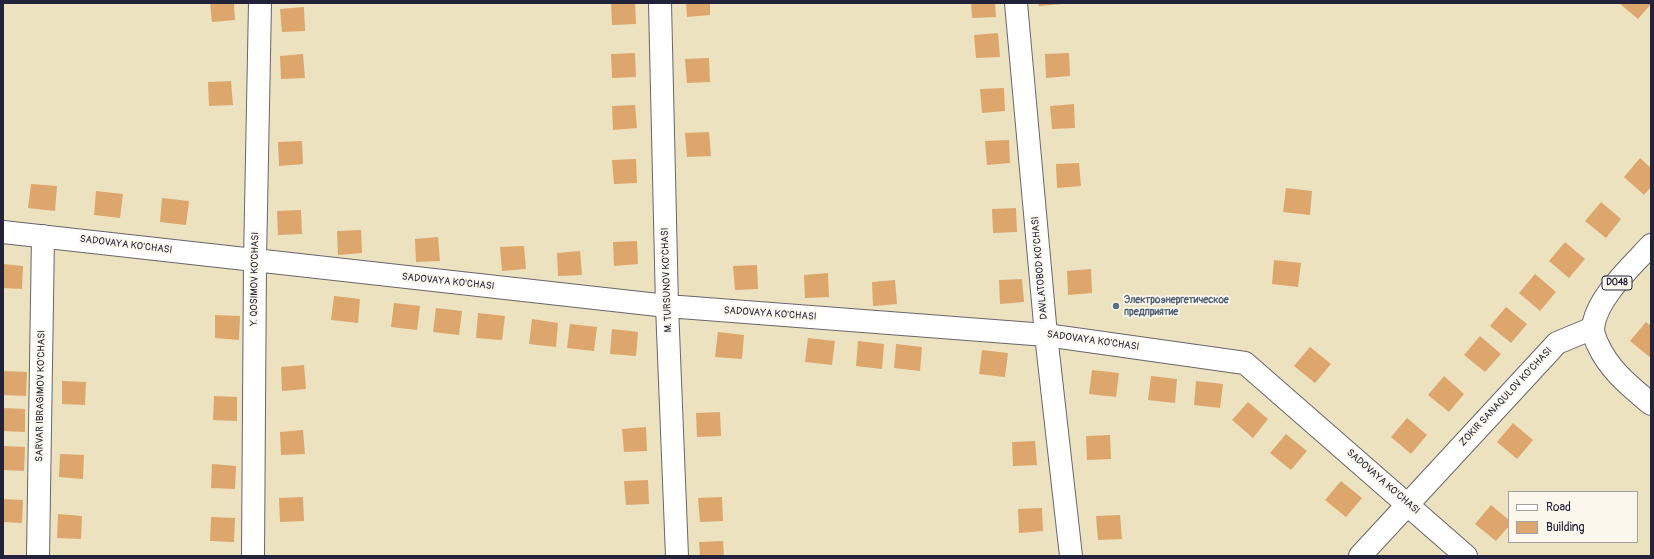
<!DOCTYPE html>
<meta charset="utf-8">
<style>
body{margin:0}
#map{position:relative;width:1654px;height:559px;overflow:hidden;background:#ece2c0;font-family:Pangolin,sans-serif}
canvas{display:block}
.frame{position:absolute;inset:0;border:4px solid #22223b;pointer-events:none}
.legend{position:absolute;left:1508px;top:491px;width:130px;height:52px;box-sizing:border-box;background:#fbf7ec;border:1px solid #a4a2a5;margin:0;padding:5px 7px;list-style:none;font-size:12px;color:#22223b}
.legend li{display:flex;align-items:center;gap:8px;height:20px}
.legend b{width:20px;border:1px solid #a4a2a5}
</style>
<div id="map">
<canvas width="1654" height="559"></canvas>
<div class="frame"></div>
<ul class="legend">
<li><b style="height:5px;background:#fff"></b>Road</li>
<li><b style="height:11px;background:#dda66c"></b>Building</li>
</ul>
</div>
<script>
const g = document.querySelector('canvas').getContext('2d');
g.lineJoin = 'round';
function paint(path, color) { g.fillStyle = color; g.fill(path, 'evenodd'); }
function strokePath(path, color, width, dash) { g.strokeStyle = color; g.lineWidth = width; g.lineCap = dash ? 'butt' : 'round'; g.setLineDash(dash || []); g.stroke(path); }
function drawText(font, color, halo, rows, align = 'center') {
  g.font = font + ' Pangolin,sans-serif'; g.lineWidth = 3.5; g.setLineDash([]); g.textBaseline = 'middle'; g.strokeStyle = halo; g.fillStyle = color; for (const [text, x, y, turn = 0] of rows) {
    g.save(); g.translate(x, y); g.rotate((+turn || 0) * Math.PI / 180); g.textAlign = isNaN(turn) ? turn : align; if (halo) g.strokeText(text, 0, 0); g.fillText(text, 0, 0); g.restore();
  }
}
paint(new Path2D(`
 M210,3H234L235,20L212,22Z
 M611,3H635L636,24L612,25Z
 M686,3H710V15L687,17Z
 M971,3H995L996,17L972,18Z
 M1038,3H1062V4L1039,6Z
 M1619,3H1651V4L1638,19Z
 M304,7L305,31L282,32L280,9Z
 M998,33L1000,57L976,58L974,35Z
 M635,53L636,77L612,78L611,54Z
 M1069,53L1070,76L1046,78L1045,54Z
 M303,54L305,78L281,79L280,56Z
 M709,58L710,82L687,83L685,59Z
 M231,81L233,105L209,106L208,82Z
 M1004,88L1005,111L982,113L980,89Z
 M1074,104L1075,128L1052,129L1050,106Z
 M635,105L637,128L613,130L612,106Z
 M709,132L711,156L687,157L685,133Z
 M1009,140L1010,163L987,165L985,141Z
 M302,141L303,164L279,166L278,142Z
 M1640,158L1651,168V187L1644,195L1624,177Z
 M636,159L637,183L614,184L612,160Z
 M1079,163L1081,186L1057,188L1056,164Z
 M31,184L57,186L55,211L28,208Z
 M1286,188L1312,191L1310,215L1283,212Z
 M96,191L123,194L120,218L94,215Z
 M162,198L189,201L186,225L160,222Z
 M1601,202L1621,219L1606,238L1585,221Z
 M1016,208L1017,232L993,233L992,209Z
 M301,210L302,234L278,235L277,211Z
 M361,230L362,253L338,255L337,231Z
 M438,237L440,261L416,262L415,239Z
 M637,241L638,264L614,266L613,242Z
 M1565,242L1585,259L1569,278L1549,261Z
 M524,246L526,269L502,271L500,247Z
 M580,251L582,275L558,276L557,253Z
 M1274,260L1301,263L1298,287L1272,284Z
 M3,264L23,266L22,289L3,288Z
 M757,265L758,289L735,290L733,266Z
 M1091,269L1092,293L1068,295L1067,271Z
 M828,273L829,297L805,298L804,275Z
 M1535,274L1556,292L1540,311L1519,293Z
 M1022,279L1024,302L1000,304L999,280Z
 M895,280L897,304L873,306L872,282Z
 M334,296L360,299L358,323L331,320Z
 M394,303L420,306L417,330L391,327Z
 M1506,307L1527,324L1511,343L1490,326Z
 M436,308L462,311L459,335L433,332Z
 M478,313L505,316L502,340L476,338Z
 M215,315L240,316L239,340L215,338Z
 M532,319L558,323L556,347L529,344Z
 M1646,322L1651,326V358L1630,341Z
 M570,324L597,327L594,351L567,348Z
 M612,329L638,332L636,356L610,354Z
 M718,332L744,335L742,359L715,357Z
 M1480,336L1501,354L1485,372L1464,355Z
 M808,338L835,341L832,365L805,362Z
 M858,341L884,344L882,369L856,366Z
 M896,344L922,347L920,371L894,368Z
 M1310,347L1331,364L1315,383L1294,366Z
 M982,350L1008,353L1005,377L979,374Z
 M304,365L306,389L282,391L281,367Z
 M1092,370L1119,373L1116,397L1089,394Z
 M3,371L27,372L26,396L3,395Z
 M1151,376L1177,379L1175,403L1148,400Z
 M1444,376L1464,394L1449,412L1428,395Z
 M62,381L86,382L85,405L62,404Z
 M1196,381L1223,384L1220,408L1194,405Z
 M214,396L237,397V421L213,420Z
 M1248,402L1268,419L1253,438L1232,420Z
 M3,408L25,409V432L3,431Z
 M720,412L721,436L697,437L696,413Z
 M1407,418L1427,435L1411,454L1391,437Z
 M1513,423L1533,440L1517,459L1497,442Z
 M646,427L647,451L624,452L622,429Z
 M303,430L305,454L281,455L280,432Z
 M1286,434L1307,451L1291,470L1270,453Z
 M1110,435L1111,459L1087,460L1086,436Z
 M1035,441L1037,465L1013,466L1012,442Z
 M3,446L25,447L24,471L3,470Z
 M60,454L84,455L83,479L59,477Z
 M212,464L236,466L235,489L211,488Z
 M648,480L649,504L626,505L624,481Z
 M1341,481L1362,498L1346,517L1325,500Z
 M303,497L304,521L280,522L279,498Z
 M722,497L723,521L700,522L698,498Z
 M3,499L23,500L22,523L3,522Z
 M1491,505L1509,520V526L1496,541L1475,524Z
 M1042,508L1043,531L1019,533L1018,509Z
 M58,514L82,516L81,539L57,538Z
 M1120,515L1122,539L1098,540L1096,516Z
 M211,517L235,518L234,542L210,541Z
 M723,541L724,556H700L699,542Z`), '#dda66c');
const minor = new Path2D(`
 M660,3L667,306L677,556
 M1016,3L1046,335L1071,556
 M3,232L667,306L1046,335L1245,363L1466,556
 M38,556L43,236
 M253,556L255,260L260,3
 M1360,556L1557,343L1593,328`);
const major = new Path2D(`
 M1651,245C1632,266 1596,298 1593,328C1593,333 1596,341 1598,345C1610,371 1630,386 1651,404`);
strokePath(minor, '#69656a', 24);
strokePath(major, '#69656a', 24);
strokePath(minor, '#fff', 22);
strokePath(major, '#fff', 22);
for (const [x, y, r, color] of [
 [1116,306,4,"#5c6f8a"]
]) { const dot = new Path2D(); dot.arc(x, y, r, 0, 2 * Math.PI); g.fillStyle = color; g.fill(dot); strokePath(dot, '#fbf7ec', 1.5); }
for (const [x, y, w] of [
 [1617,283,30]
]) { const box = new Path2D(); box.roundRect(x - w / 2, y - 7, w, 14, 3); g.fillStyle = '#fbf7ec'; g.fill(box); strokePath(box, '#22223b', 1); }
drawText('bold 9px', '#22223b', null, [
 ["D048",1617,283]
]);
drawText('10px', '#22223b', '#fbf7ec', [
 ["SADOVAYA KO'CHASI",126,245,7],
 ["DAVLATOBOD KO’CHASI",1040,268,-95],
 ["Y. QOSIMOV KO'CHASI",255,279,-89],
 ["M. TURSUNOV KO'CHASI",667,280,-92],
 ["SADOVAYA KO'CHASI",448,282,6],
 ["SADOVAYA KO'CHASI",770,314,4],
 ["SADOVAYA KO'CHASI",1093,341,8],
 ["SARVAR IBRAGIMOV KO'CHASI",41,396,-89],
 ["ZOKIR SANAQULOV KO'CHASI",1506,397,-47],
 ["SADOVAYA KO'CHASI",1383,482,41]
]);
drawText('bold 10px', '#4e5e75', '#fbf7ec', [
 ["Электроэнергетическое",1124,300],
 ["предприятие",1124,312]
], 'left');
</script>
